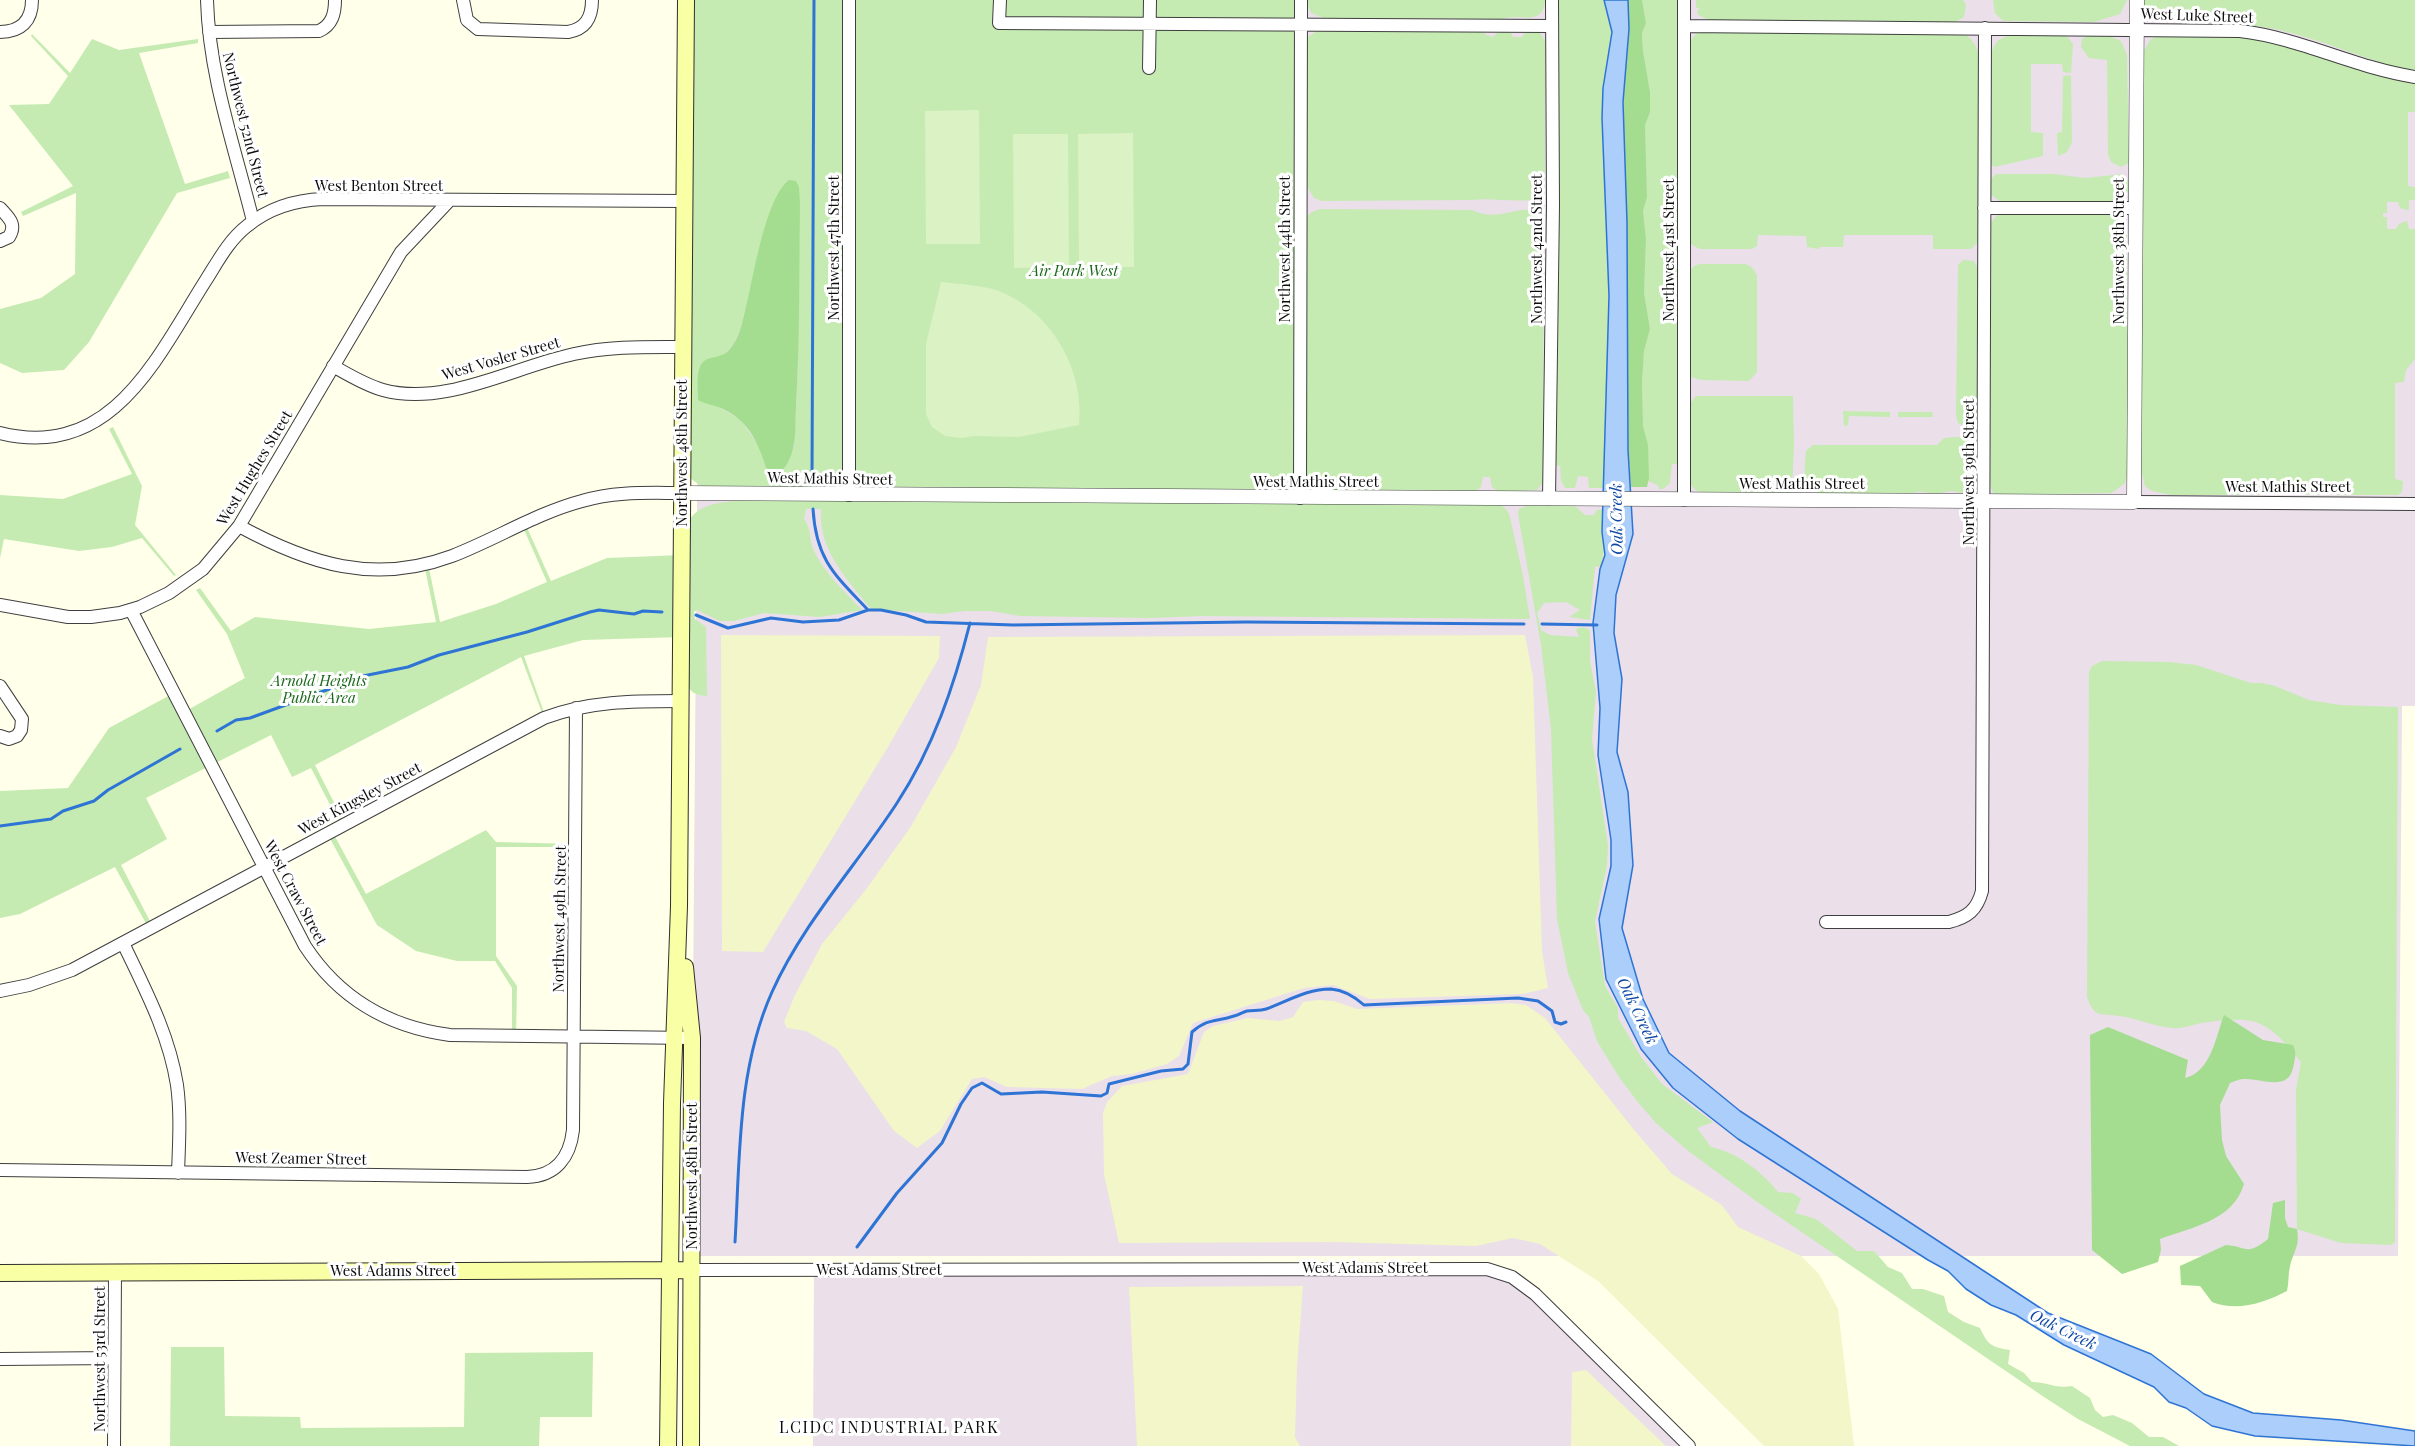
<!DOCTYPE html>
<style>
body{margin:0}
canvas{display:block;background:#ffffea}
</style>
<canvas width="2415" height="1446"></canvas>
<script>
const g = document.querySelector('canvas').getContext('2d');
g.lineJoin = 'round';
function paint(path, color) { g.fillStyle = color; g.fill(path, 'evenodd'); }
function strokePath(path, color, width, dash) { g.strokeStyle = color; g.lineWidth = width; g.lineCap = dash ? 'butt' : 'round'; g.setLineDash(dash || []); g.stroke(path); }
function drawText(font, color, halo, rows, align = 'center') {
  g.font = font + ' "Playfair Display",serif'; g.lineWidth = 6; g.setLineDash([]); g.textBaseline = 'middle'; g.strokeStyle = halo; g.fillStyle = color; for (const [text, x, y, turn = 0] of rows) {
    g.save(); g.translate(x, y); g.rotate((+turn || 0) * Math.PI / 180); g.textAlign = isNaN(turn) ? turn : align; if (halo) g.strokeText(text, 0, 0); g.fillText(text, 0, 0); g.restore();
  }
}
paint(new Path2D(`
 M701,0H2415V706H2402L2398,1256H691Z
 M1477,1268L1512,1277L1689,1446H813L814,1270Z`), '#ebdfea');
paint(new Path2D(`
 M721,635L940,636L939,658L888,747L763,952L722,951Z
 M1525,635L1533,677L1542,951L1548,988L1523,994L1370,999L1333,985L1304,988L1193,1023L1179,1056L1167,1064L1132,1074L1112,1076L1082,1089L1007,1087L984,1077L972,1079L940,1131L917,1148L894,1131L837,1049L806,1031L787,1028L784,1022L794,997L822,944L867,888L910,828L956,747L981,685L988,637Z
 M1317,1000L1334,1001L1357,1009L1511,1003L1526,1005L1545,1018L1635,1131L1672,1174L1722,1205L1738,1227L1801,1256L1819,1274L1838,1309L1854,1446H1764L1598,1281L1540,1244L1513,1238L1476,1246L1332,1242L1119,1243L1104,1174L1103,1113L1107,1102L1122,1086L1188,1074L1204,1032L1213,1026L1247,1018L1280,1021L1293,1017L1303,1002Z
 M1303,1286L1297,1367L1295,1437L1300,1446H1137L1129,1287Z
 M1586,1370L1666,1446H1571L1572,1372Z`), '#f2f6c9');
paint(new Path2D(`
 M692,0H844L842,468L839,480L828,489L702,487L690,478ZM742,325L798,367L794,448L768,474L759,446L740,419L715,405L698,382L734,344Z
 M849,0H1301L1300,498L849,495Z
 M1306,0H1545C1544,27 1519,13 1503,19L1324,18L1311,13Z
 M1556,0H1604L1612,32L1603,88L1602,118L1609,296L1604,488H1589L1588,477L1578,476L1575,488H1565L1561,481L1560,466L1555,465Z
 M1642,0H1678L1677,464H1672L1670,483L1663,489H1659L1658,485L1648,481V445L1643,426L1642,382L1644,351L1650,329L1644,293L1646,239L1643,211L1647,197L1645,125L1650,111V92L1643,51L1642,33L1646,23Z
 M1696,0H1963L1966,5L1964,17L1955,22L1709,20L1698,15L1697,11L1700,9L1696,7Z
 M1993,0H2127L2120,14L2094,22L2003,21L1995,13Z
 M2142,0H2415V72C2367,61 2322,39 2275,29C2237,22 2199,22 2160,22C2148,18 2145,12 2142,0Z
 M1322,28L1482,31L1486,35L1493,37L1500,30L1510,31L1513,37H1522L1526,31H1539L1545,41V183L1540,198C1518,204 1495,197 1472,200L1322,201L1314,198L1305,183L1306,38Z
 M1699,32H1961C1971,37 1976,44 1979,55L1978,242L1971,249H1933V235H1844L1843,247H1820L1819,249L1807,247L1806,236L1758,235L1757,246L1752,249H1700L1692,245L1688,237V46H1690L1692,38Z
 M2169,32L2254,35L2415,82V112H2408V186L2415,187V200H2409V209L2407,210L2400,208L2398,202H2387V213H2383V217H2387V229H2396L2399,224L2407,221L2409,229H2415V359L2406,370L2404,382L2395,383V479L2403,481L2402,492L2398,495H2171L2152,491L2145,486L2140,466L2143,52L2151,39Z
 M32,34L70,73L92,39L119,50L198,39V43L139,53L185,184L228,171L230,178L177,193L89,342L64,370L22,373L0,363V309L41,298L75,274L76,193L23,216L21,212L73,186L9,105L49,104L68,76L31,36Z
 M2065,34L2073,44L2071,73L2063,72L2062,64H2031V132L2043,133V156L1994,167L1990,163V55C1992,51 1994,45 1997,42C2007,30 2049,34 2065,34Z
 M2090,34L2107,35L2121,41L2127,55L2129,163L2121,167L2111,162L2108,154L2107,60L2089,58L2081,47L2082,39Z
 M2067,75L2071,76L2072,142L2067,152L2058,156L2057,133L2062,132L2063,77Z
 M1996,174H2054L2085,178L2123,174C2135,187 2127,197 2114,204L2002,203L1990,194L1989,181Z
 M1320,209L1472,210C1480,214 1491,216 1501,214C1515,212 1538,202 1544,222L1543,482L1537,490L1499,492L1492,487L1490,477H1483L1481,487L1474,493L1322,491L1310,485L1305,471L1306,217L1312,212Z
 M2002,213H2116L2122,215L2127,221L2128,473L2125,483L2112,493L1998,495L1993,493L1989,481V226L1995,217Z
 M1963,260L1974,261L1978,268V418L1974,426L1967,427L1958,423L1956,415L1958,265Z
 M1699,264H1745C1752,266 1755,270 1757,276V372L1749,381L1701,380L1691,377L1689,373V272L1694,266Z
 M1696,396H1793L1794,445L1792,492C1780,495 1708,496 1698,491C1693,489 1691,485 1689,480L1688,406Z
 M1843,411L1890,412V417L1849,416L1848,425L1844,426Z
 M1898,412H1932L1933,417H1898Z
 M113,427L142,486L135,525L176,575L174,576L142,538L112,547L79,551L4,539L0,558V495L63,499L132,474L109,429Z
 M1956,437L1973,438L1977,442C1977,455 1984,491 1966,493C1961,494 1956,491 1952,491C1946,491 1939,495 1933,494C1925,492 1919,490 1911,494H1819C1800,486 1805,469 1806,451L1813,445H1937L1944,438Z
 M772,500L1501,505L1507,510L1510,517L1523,576L1530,619L1201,616L1152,618L1020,616L991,611H964L942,614L871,609C847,579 818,550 821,509H806L804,519C811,528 809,535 812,546C821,570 845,592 862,610L820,617L764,613L734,621H720L697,610L694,612L695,619L706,627L707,696C697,695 692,694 687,685L689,521C701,497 748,501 772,500Z
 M1528,505H1574L1585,515H1594L1597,510L1603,509C1602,527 1607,548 1601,566L1595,567L1590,620L1569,617L1580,610L1566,602L1544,603L1537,613L1541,630L1550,635L1579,637L1576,629L1583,627L1590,630V661L1596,692L1592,739L1608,846L1607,865L1595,922L1605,986L1618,1008V1018L1641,1057L1662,1084L1713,1122L1697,1128L1711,1147C1738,1153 1761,1171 1778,1192L1793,1193L1801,1199L1795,1213L1816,1219L1857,1251H1874L1888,1267L1902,1273L1912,1289H1923L1944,1296L1948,1312L1964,1322L1980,1328C1988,1345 1991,1347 2010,1350L2008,1364L2024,1373L2032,1382C2048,1382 2055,1389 2072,1386L2090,1398L2095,1410L2103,1417L2113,1415L2132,1423L2149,1437H2163L2179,1446H2130L2078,1419L2044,1397L1756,1201L1687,1150L1656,1123L1637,1101L1619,1077L1597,1041L1589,1017L1583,1010L1568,973L1557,919L1551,729L1541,645L1518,514L1519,509Z
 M525,523L551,581L607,558L681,555V637L583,640L524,656L546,718H544L521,657L315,765L345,824L341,826L311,768L292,777L271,735L146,798L167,839L121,865L153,927L149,929L115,867L20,914L0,918V791L68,788L109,728L174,693L184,712L245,678L227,634L196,590L200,588L231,631L255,617L369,629L436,622L424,564L428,563L440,622L496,604L547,582L522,525Z
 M2102,661L2169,662L2196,665L2251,683H2262L2275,686L2309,700L2340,705L2398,707L2395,1242L2391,1245L2341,1243L2297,1229L2296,1090L2301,1062C2287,1045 2274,1027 2252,1021C2238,1018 2215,1021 2201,1023C2192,1025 2182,1029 2173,1028C2155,1027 2137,1018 2119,1016C2100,1013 2095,1019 2087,997L2089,672L2092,666Z
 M486,830L496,842L575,844V847H496V956L517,986L516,1035H512V988L495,961H457L416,951L377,925L327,833L332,831L366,894Z
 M171,1347H224L225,1416L300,1417L301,1428L464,1427L465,1353L593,1352L592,1417H540L539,1446H170Z`), '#c5ebb2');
paint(new Path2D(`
 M1628,0H1642L1646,23L1642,33L1643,51L1650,92V112L1645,125L1647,197L1643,211L1646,239L1644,293L1650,329L1644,351L1642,382L1643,426L1648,445L1649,478L1647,487H1631L1628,450L1623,102L1629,29Z
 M789,180L796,181L799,187L800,204C799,271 800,339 796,406C795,423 797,445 789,460C785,470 778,474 768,474C760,448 751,422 725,410C716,405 707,405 698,400C698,390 696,376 700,367C704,355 719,359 727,352C735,345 739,334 742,324C752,290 763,200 789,180Z
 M2224,1015L2263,1040L2293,1045C2297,1054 2295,1058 2293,1068C2288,1092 2260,1078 2244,1079C2240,1079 2235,1081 2230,1083L2220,1105L2222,1140L2226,1156L2244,1184C2233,1221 2192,1227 2160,1239L2161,1250L2158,1262L2122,1274L2092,1250L2090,1035L2108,1027L2188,1060L2185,1078C2211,1072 2216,1036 2224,1015Z
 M2285,1200V1218L2288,1227L2297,1229C2300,1247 2294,1250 2290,1266C2288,1274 2289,1283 2287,1291C2264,1303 2237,1312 2212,1302L2200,1286L2181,1285L2180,1266L2226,1245C2249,1247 2246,1256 2268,1239L2273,1203Z`), '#a4dd90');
paint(new Path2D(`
 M979,110L980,244H926L925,111Z
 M1133,133L1134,267H1079L1078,134Z
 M1013,134H1068L1069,267L1014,268Z
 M941,282C959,284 979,285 996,290C1050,309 1085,369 1079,425L1019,437L975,436L961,438L945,436L932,427L926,414V344Z`), '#daf2c4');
const water = new Path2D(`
 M1604,0H1628L1629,29L1623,102L1627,222L1628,450L1633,534L1616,595L1614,633L1622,679L1617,752L1628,792L1633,865L1622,928L1643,999L1669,1053L1740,1111L2048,1313L2151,1354L2204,1394L2253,1413L2341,1420L2415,1431V1446L2255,1436L2212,1426L2186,1408L2169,1402L2154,1387L2064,1345L2016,1315L1991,1305L1966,1289L1948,1271L1928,1260L1738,1139L1673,1088L1641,1049L1606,979L1599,919L1611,866V840L1598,755L1600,708L1593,623L1600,569L1605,555L1602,532L1609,296L1602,118L1603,88L1612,32Z`);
paint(water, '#abcefa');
strokePath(water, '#2e74d5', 1.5);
strokePath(new Path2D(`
 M812,476L814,0
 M813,509C816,560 835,575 868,610
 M696,615L728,628L771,618L803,622L839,620L868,610H881L906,615L926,622L1013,625L1246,622L1524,624
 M1542,624L1597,625
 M217,731L236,720L250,718L343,684L358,677L408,667L439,655L527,632L590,612L599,610L634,614L643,611L662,612
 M0,826L51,819L63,811L94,801L108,790L180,749
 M735,1242C740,1158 737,1070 772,992C803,923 856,866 897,803C933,748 954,686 970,623
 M857,1247L897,1193L942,1143L961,1104L972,1088L982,1083L1001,1094L1042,1092L1101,1096L1107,1093L1109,1084L1161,1071L1183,1069L1188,1064L1192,1032C1208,1018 1216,1022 1234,1016C1239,1015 1243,1012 1247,1011C1253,1010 1260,1011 1266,1009C1288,1001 1306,989 1331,989C1344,990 1355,997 1364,1005L1518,998L1538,1001L1552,1011L1555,1022L1561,1024L1566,1022`), '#2e74d5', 3);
const minor = new Path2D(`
 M207,0C209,76 235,148 253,221
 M463,0L467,20L478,29L568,32C586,29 592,17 592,0
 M1000,0L999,23L1551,26
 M1684,26L2240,31C2301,38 2355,68 2415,77
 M0,32C21,32 32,21 32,0
 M209,32L319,31C332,25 335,14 335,0
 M1149,68L1150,0
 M0,208C9,218 17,224 9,237L0,241
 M1984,208H2136
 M333,366C349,375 365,385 383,390C445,407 513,367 574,354C610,346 646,347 683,347
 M0,433C112,461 157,357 206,280C218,261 229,240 247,226C269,208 296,200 323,199L684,201
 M849,495V0
 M1300,498L1301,0
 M1549,499L1553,205L1552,0
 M1684,500V0
 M2134,502L2415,504
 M239,526C309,564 374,585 452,556C496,539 537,513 582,501C615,491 648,493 682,493
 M0,605L68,617H91L120,613L140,607L169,593L203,569L239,526L401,252L449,201
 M131,610L305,946C339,998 389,1027 450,1035L692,1038
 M0,686L22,719L21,730L17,736L9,739L0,736
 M1826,922H1949C1968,917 1977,910 1982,891L1985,28
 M123,943C145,989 169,1034 177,1085C181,1114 179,1144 178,1173
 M0,991L29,985L72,970L544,718C589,701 633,701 680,701
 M0,1170L527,1177C556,1176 570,1157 573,1130L576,708
 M692,1270L1487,1269L1512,1277L1535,1294L1689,1446
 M0,1359L114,1358
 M114,1446L115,1272`);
const tertiary = new Path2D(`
 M682,493L2134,502L2137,0`);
const secondary = new Path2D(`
 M685,967L692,1038L691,1446
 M0,1273L692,1270
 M668,1446L672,1103L679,906L686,0`);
strokePath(minor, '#3f3f3f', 14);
strokePath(tertiary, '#3f3f3f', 15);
strokePath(secondary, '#2e2e2e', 18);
strokePath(minor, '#fff', 12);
strokePath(tertiary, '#fff', 14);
strokePath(secondary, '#f8ffa5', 16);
drawText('15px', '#0c0c0c', '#fff', [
 ["West Luke Street",2197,16,2],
 ["Northwest 52nd Street",245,125,76],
 ["West Benton Street",379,186],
 ["Northwest 47th Street",834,248,-90],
 ["Northwest 44th Street",1285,249,-90],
 ["Northwest 42nd Street",1537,249,-90],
 ["Northwest 41st Street",1669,250,-90],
 ["Northwest 38th Street",2119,251,-90],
 ["West Vosler Street",501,359,-16],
 ["Northwest 48th Street",682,453,-90],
 ["West Hughes Street",255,468,-59],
 ["Northwest 39th Street",1969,472,-90],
 ["West Mathis Street",830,479,1],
 ["West Mathis Street",1316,482],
 ["West Mathis Street",1802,484],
 ["West Mathis Street",2288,487],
 ["West Kingsley Street",360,799,-28],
 ["West Craw Street",295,893,62],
 ["Northwest 49th Street",560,919,-89],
 ["West Zeamer Street",301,1159,1],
 ["Northwest 48th Street",692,1176,-90],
 ["West Adams Street",1365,1268],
 ["West Adams Street",879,1270],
 ["West Adams Street",393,1271],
 ["Northwest 53rd Street",100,1359,-90]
]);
drawText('italic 15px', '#1a6719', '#fff', [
 ["Air Park West",1074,271],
 ["Arnold Heights",319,681],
 ["Public Area",319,698]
]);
drawText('italic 16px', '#0e47a4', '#fff', [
 ["Oak Creek",1617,519,-91],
 ["Oak Creek",1637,1011,64],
 ["Oak Creek",2063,1330,26]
]);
g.letterSpacing = '1.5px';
drawText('16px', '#0c0c0c', '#fff', [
 ["LCIDC INDUSTRIAL PARK",889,1428]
]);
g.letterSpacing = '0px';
</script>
